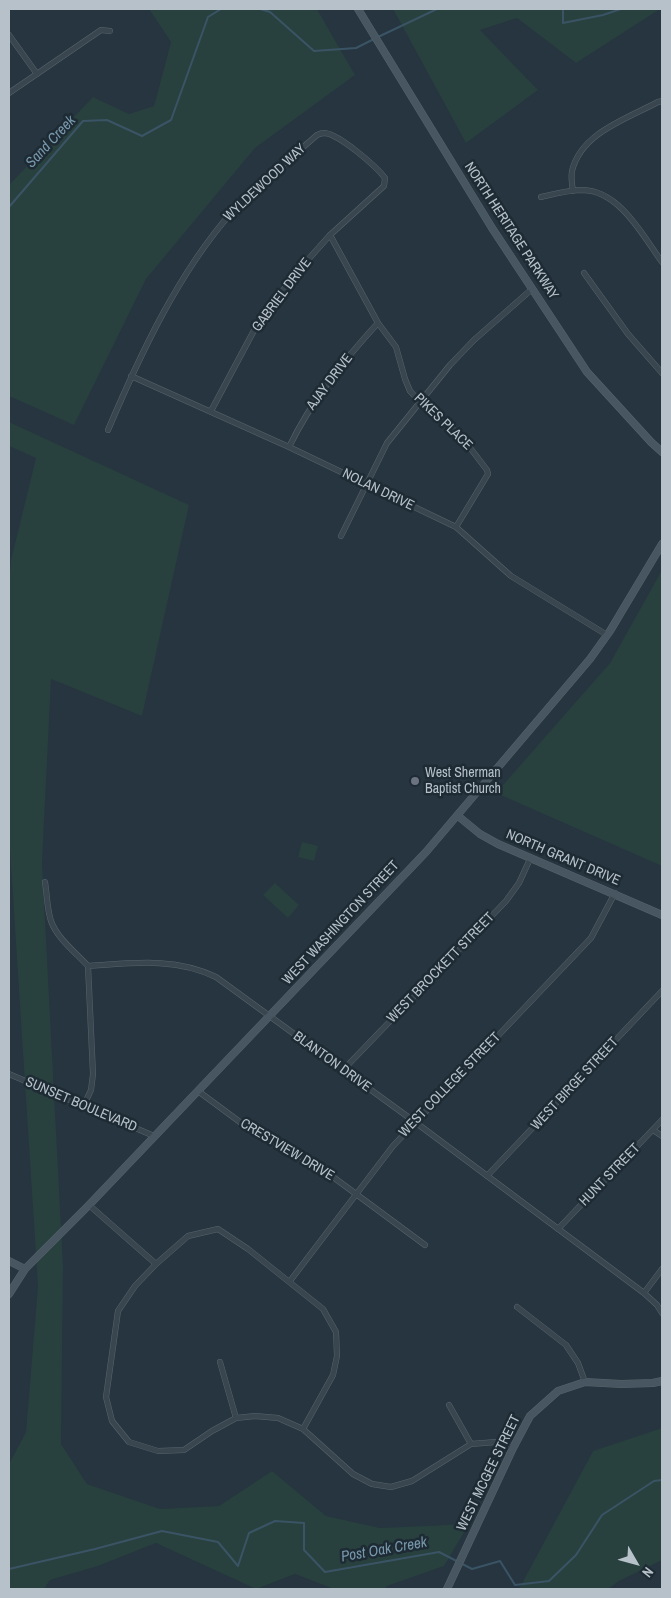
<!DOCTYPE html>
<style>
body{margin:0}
#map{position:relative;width:671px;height:1598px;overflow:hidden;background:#26353f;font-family:"Archivo Narrow",sans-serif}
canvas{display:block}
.frame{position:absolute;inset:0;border:10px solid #b6c1c9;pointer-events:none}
.north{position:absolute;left:611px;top:1538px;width:50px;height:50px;-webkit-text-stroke:4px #1e2b34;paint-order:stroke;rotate:128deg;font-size:14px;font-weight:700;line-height:20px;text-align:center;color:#b6c1c9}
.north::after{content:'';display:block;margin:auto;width:18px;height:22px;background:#b6c1c9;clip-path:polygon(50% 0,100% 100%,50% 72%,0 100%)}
</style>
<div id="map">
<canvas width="671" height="1598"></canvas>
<div class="frame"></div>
<div class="north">N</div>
</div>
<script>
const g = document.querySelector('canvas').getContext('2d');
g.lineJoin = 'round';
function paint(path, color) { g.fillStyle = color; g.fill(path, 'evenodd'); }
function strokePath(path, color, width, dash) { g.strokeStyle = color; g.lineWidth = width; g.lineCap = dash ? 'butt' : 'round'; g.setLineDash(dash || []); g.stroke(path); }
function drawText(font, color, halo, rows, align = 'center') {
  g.font = font + ' "Archivo Narrow",sans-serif'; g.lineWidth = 5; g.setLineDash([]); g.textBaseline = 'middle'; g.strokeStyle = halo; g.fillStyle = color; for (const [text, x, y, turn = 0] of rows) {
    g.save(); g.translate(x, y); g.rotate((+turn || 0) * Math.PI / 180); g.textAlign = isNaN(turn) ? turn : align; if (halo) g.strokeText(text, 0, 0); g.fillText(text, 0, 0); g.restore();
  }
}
paint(new Path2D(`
 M149,9H317L355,75L255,148L146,279L74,425L9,396V185L93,97L129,114L154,106L171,42Z
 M393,9H660L576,63L517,18L480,30L538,90L466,143Z
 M9,422L189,505L142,716L51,679L42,863L63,1266L61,1444L87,1484L160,1509L219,1506L272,1471L326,1516L380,1528L469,1524L444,1566L387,1586L385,1589H334L295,1574L256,1589L156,1543L98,1566L50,1580L44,1589H9V1464L26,1432L38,1286L9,834V586L11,560L36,458L9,446Z
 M662,570V866L496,793L610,663Z
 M302,842L318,846L314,861L298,857Z
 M275,883L299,905L288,918L263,895Z
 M662,1428V1560L619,1581L608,1589H519L593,1451Z`), '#28403e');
strokePath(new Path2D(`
 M260,9L270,12L314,51L356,48L374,39
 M563,9V23L603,15L621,9
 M378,37L437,9
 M9,207L83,121L107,120L142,136L171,120L208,17L221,9
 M9,1569L95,1549L162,1531L218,1542L238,1566L249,1533L275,1521L304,1523V1550L325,1572L439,1552L472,1569L500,1561L515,1585L549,1581L576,1555L602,1515L654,1481L662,1480`), '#3a5465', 2);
const street = new Path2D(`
 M9,35L37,74
 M9,93L101,30L110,31
 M573,191C572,185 571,177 572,171C581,133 626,119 658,102L662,101
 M541,197C554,194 568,190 583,190C620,191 643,236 662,262
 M330,235L378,323L396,347L405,379L410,391L421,403L461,436L487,470L488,474L456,527
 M584,273L628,334L662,373
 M131,376L289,447L456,527L511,576L607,635
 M108,430C140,355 178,273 232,212C258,184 289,160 317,135C319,134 322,133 325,133C340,135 376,166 385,178L384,186L330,235L297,272L258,323L211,411
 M289,447C312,400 343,361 378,323
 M341,536L387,443L450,365L474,340L532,289
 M45,882C47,894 47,909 51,921C57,938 75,952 88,966
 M88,966C132,963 175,957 216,977L415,1122L644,1293L657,1305L662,1313
 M343,1070L506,901L519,883L530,859
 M9,1074L154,1136
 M198,1091L248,1128L307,1160L329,1174L425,1245
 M84,1105L91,1090L93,1074L88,966
 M653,1130L662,1136
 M487,1176L662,991
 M89,1205L156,1264
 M218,1229L248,1249L323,1309L336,1332L337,1356L333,1375L303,1429L278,1418L255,1416L236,1418L212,1431L184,1450L158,1451L129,1442L112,1421L106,1397L118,1311L135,1286L156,1264L188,1236Z
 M558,1229L662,1120
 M290,1281L393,1146L591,938L615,893
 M644,1293L662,1269
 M517,1307L566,1345L578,1363L585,1382
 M220,1362L236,1418
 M449,1405L471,1444
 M303,1429L353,1474L372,1484L391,1487L412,1481L471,1444L496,1442L513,1448`);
const secondary = new Path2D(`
 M358,9L492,228L587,372L651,442L662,452
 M458,816L480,834L498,844L662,915
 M9,1261L25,1269
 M9,1294L25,1269L89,1205L426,852L590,659L610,631L662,544
 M447,1589L513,1448L530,1416L558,1391L585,1382L621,1384L653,1383L662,1381`);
strokePath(street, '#57646c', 6);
strokePath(secondary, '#57646c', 8);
strokePath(street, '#3a464f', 5);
strokePath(secondary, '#485661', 7);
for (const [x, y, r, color] of [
 [415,781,5,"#6b7280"]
]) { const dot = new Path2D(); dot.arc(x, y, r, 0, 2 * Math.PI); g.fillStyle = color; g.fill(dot); strokePath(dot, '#1e2b34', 2); }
drawText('14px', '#b6c1c9', '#1e2b34', [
 ["WYLDEWOOD WAY",265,183,-43],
 ["NORTH HERITAGE PARKWAY",511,231,57],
 ["GABRIEL DRIVE",282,295,-53],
 ["AJAY DRIVE",330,382,-53],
 ["PIKES PLACE",443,422,44],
 ["NOLAN DRIVE",378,490,26],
 ["NORTH GRANT DRIVE",563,858,23],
 ["WEST WASHINGTON STREET",341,923,-47],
 ["WEST BROCKETT STREET",441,968,-46],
 ["BLANTON DRIVE",332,1062,36],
 ["WEST BIRGE STREET",575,1084,-47],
 ["WEST COLLEGE STREET",450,1085,-46],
 ["SUNSET BOULEVARD",81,1105,23],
 ["CRESTVIEW DRIVE",287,1150,31],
 ["HUNT STREET",610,1175,-46],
 ["WEST MCGEE STREET",489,1473,-64]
]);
drawText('14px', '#b6c1c9', '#1e2b34', [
 ["West Sherman",425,773],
 ["Baptist Church",425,789]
], 'left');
drawText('italic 15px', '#7797ab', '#1e2b34', [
 ["Sand Creek",51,142,-47],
 ["Post Oak Creek",384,1550,-10]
]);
</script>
